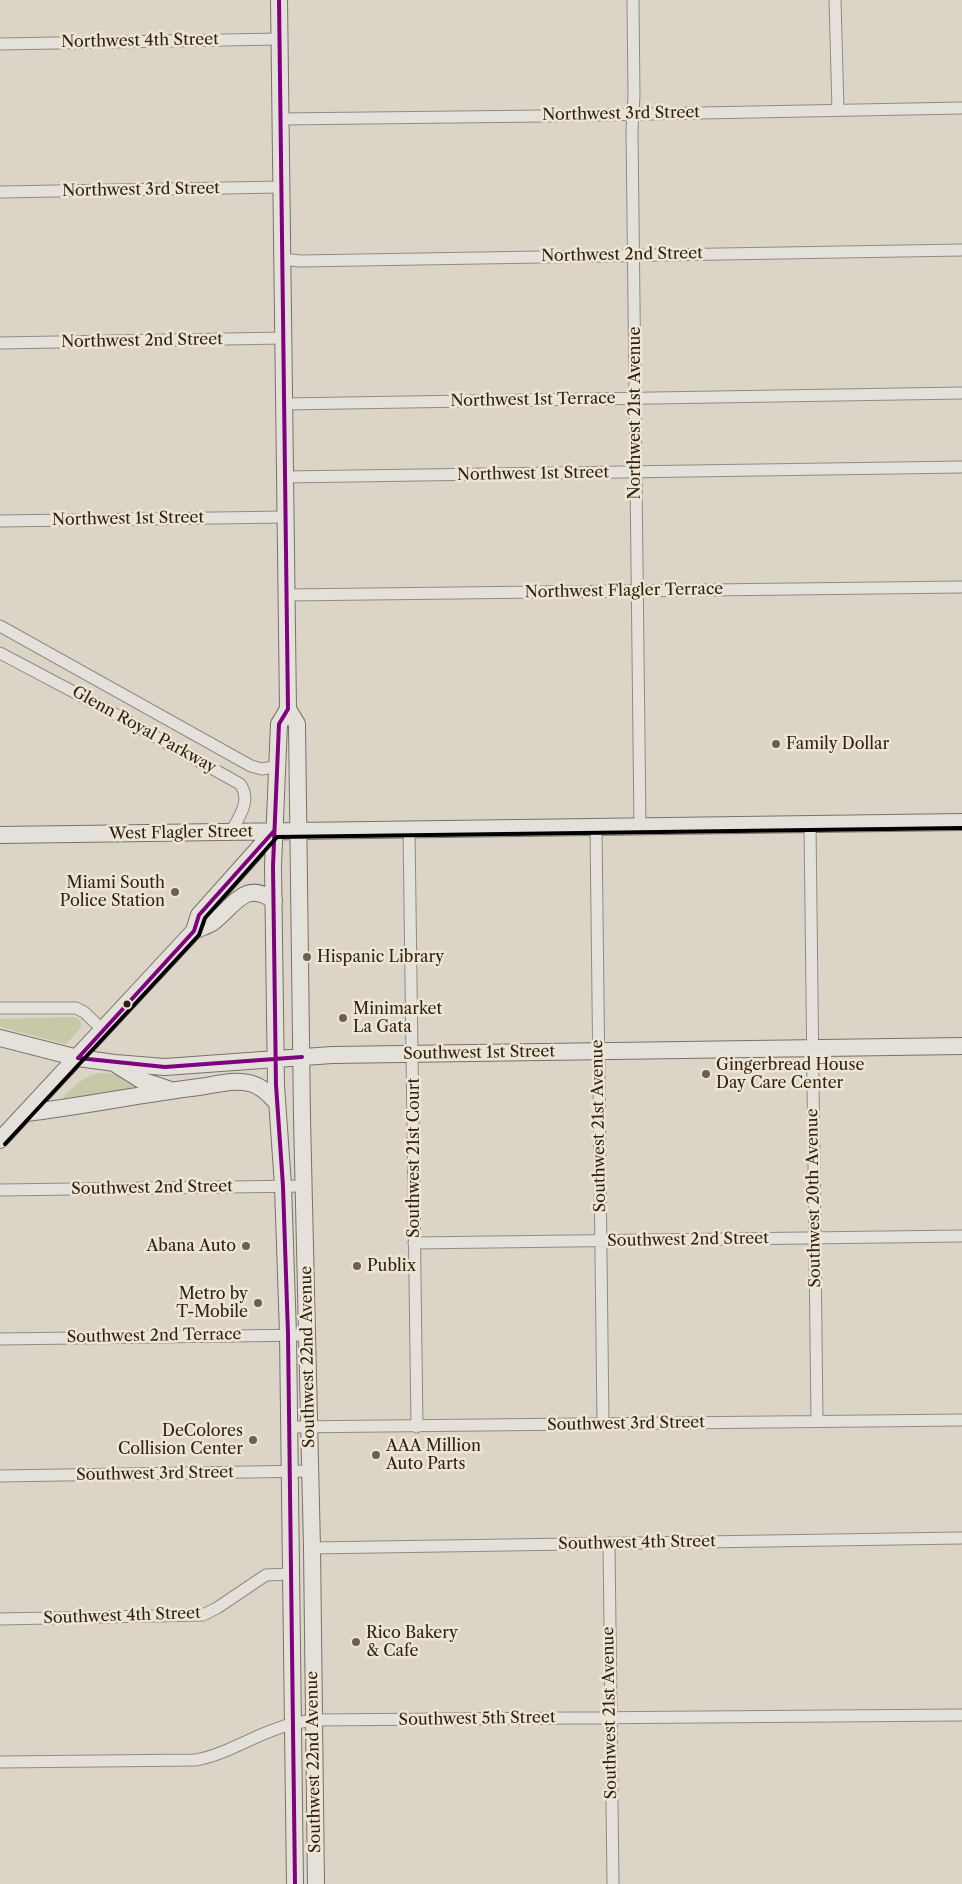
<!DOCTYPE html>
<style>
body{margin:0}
canvas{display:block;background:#dbd4c7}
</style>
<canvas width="962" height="1884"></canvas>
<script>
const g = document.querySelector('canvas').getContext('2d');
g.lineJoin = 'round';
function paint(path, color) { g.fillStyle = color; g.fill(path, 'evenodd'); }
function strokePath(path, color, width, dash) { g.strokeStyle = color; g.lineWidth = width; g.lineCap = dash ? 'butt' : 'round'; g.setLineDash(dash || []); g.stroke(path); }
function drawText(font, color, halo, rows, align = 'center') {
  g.font = font + ' "Libre Caslon Text",serif'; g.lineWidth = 5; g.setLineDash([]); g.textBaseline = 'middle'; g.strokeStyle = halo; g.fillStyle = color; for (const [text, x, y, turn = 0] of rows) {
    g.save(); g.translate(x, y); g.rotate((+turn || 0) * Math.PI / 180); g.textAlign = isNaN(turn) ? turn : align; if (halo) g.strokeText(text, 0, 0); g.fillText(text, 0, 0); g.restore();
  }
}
paint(new Path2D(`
 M71,1017L77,1018L81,1022V1028L66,1044L0,1027V1019Z
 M99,1073C116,1072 127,1079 141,1087L62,1102L61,1100C72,1086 82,1078 99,1073Z`), '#c7c8a8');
const street = new Path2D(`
 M633,0L634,96L632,129L640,827
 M835,0L838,110
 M0,44L279,39
 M280,119L544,116L962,108
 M0,192L281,187
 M282,259L300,261L962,250
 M0,343L283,338
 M284,404L962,393
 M285,477L962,467
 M0,521L286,517
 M286,595L962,587
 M0,626L251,766L262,769L278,766
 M0,653L104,708L240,784C252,800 239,817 231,832
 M810,824L817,1421
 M596,828L603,1424
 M409,830L417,1427
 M0,1008H76L84,1012L103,1030
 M0,1190L304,1186
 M414,1243L962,1236
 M0,1339L308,1335
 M289,1427L962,1420
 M0,1476L311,1471
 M609,1543L613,1884
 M312,1548L962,1538
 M0,1619L203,1615L217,1608L266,1575L292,1574
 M0,1762L195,1760C225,1755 251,1737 279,1728C291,1723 302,1722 314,1720L962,1715`);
const secondary = new Path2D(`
 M279,0L288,709L297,724L302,1118L312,1548L316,1884
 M288,709L279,724L273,866L276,1085L283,1186L288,1334L295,1884
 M0,835L962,822
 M194,931L199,915L274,831
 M0,1038L78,1058L115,1063L165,1067L332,1055L962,1046
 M117,1065L141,1080L168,1089
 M26,1113C84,1106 141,1094 199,1087C215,1085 233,1079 249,1083C260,1085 268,1093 276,1102
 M0,1140L194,931C200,928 207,926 212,923C233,908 245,878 274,901`);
strokePath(street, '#918b82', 13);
strokePath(secondary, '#79726a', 18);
strokePath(street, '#e4e1da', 11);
strokePath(secondary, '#e4e1da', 16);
strokePath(new Path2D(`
 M279,0L288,709L279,724L273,866L276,1085L283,1186L288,1334L295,1884
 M78,1058L194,931L199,915L274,831
 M78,1058L165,1067L302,1057`), '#800080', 4);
strokePath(new Path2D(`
 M5,1144L199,935L205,918L277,837L962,828`), '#000', 4);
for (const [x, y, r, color] of [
 [776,744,5,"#6d5f53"],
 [175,892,5,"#6d5f53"],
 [307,957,5,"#6d5f53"],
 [127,1004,4.5,"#322015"],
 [343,1018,5,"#6d5f53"],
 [706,1074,5,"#6d5f53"],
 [246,1246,5,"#6d5f53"],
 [357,1266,5,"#6d5f53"],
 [258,1303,5,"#6d5f53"],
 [253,1440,5,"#6d5f53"],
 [376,1455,5,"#6d5f53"],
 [356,1642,5,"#6d5f53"]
]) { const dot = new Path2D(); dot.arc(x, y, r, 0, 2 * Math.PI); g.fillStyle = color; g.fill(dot); strokePath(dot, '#ede6d5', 2); }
drawText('16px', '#322015', '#ede6d5', [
 ["Northwest 4th Street",140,41,-1],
 ["Northwest 3rd Street",621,114,-1],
 ["Northwest 3rd Street",141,190,-1],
 ["Northwest 2nd Street",622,255,-1],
 ["Northwest 2nd Street",142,341,-1],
 ["Northwest 1st Terrace",533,400,-1],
 ["Northwest 21st Avenue",635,413,-90],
 ["Northwest 1st Street",533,474,-1],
 ["Northwest 1st Street",128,519,-1],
 ["Northwest Flagler Terrace",624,591,-1],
 ["Glenn Royal Parkway",144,730,29],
 ["West Flagler Street",181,833,-1],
 ["Southwest 1st Street",479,1053,-1],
 ["Southwest 21st Avenue",599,1126,-91],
 ["Southwest 21st Court",414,1158,-90],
 ["Southwest 2nd Street",152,1188,-1],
 ["Southwest 20th Avenue",814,1198,-91],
 ["Southwest 2nd Street",688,1240,-1],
 ["Southwest 2nd Terrace",154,1336,-1],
 ["Southwest 22nd Avenue",308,1357,-91],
 ["Southwest 3rd Street",626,1424,-1],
 ["Southwest 3rd Street",155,1474,-1],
 ["Southwest 4th Street",637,1543,-1],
 ["Southwest 4th Street",122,1616,-2],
 ["Southwest 21st Avenue",610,1713,-91],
 ["Southwest 5th Street",477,1719,-1],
 ["Southwest 22nd Avenue",314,1762,-91]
]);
drawText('16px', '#322015', '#ede6d5', [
 ["Family Dollar",786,744],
 ["Miami South",165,883,"right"],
 ["Police Station",165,901,"right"],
 ["Hispanic Library",317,957],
 ["Minimarket",353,1009],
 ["La Gata",353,1027],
 ["Gingerbread House",716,1065],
 ["Day Care Center",716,1083],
 ["Abana Auto",236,1246,"right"],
 ["Publix",367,1266],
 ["Metro by",248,1294,"right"],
 ["T-Mobile",248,1312,"right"],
 ["DeColores",243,1431,"right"],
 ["Collision Center",243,1449,"right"],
 ["AAA Million",386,1446],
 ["Auto Parts",386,1464],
 ["Rico Bakery",366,1633],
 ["& Cafe",366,1651]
], 'left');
</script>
